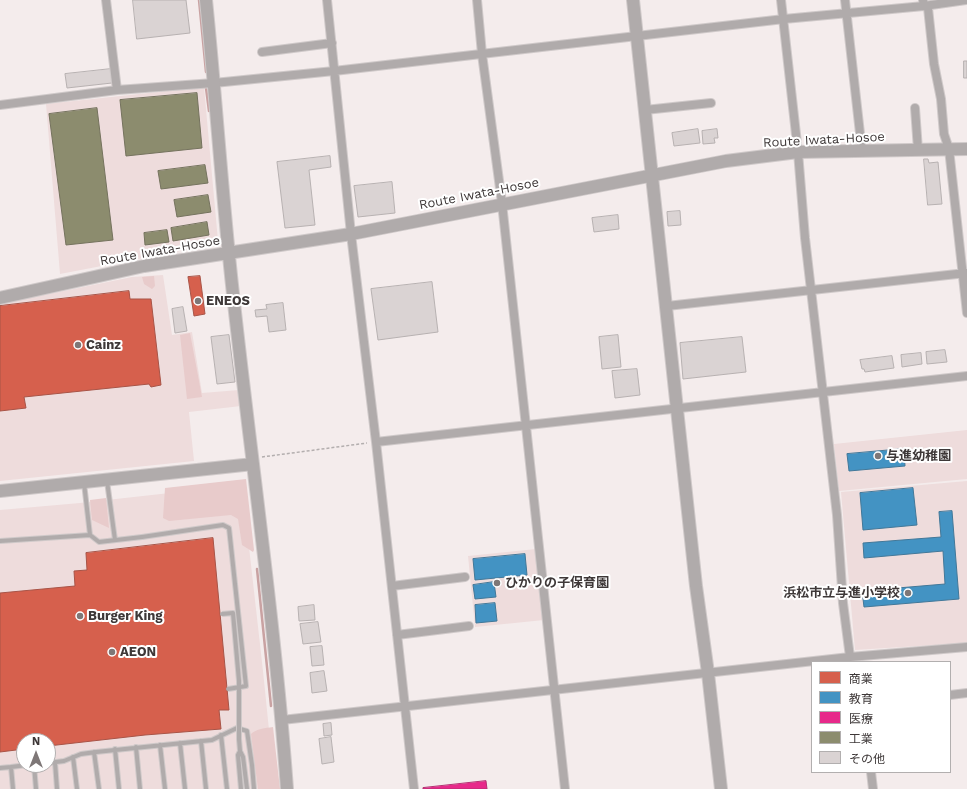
<!DOCTYPE html>
<meta charset="utf-8">
<style>
body{margin:0}
#map{position:relative;width:967px;height:789px;overflow:hidden;background:#f4ecec;font-family:"Work Sans","Noto Sans JP",sans-serif}
canvas{display:block}
.legend{position:absolute;left:811px;top:661px;width:140px;height:112px;box-sizing:border-box;background:#fff;border:1px solid #b2afaf;margin:0;padding:5px 7px;list-style:none;font-size:12px;color:#3e3838}
.legend li{display:flex;align-items:center;gap:8px;height:20px}
.legend b{width:20px;border:1px solid #b2afaf}
.north{position:absolute;left:16px;top:733px;width:40px;height:40px;box-sizing:border-box;background:#fff;border:1px solid #b2afaf;border-radius:50%;rotate:0deg;font-size:11px;font-weight:700;line-height:16px;text-align:center;color:#3e3838}
.north::after{content:'';display:block;margin:auto;width:14px;height:18px;background:#7e7777;clip-path:polygon(50% 0,100% 100%,50% 72%,0 100%)}
</style>
<div id="map">
<canvas width="967" height="789"></canvas>
<ul class="legend">
<li><b style="height:11px;background:#d6604d"></b>商業</li>
<li><b style="height:11px;background:#4393c3"></b>教育</li>
<li><b style="height:11px;background:#e7298a"></b>医療</li>
<li><b style="height:11px;background:#8c8c6e"></b>工業</li>
<li><b style="height:11px;background:#dad3d3"></b>その他</li>
</ul>
<div class="north">N</div>
</div>
<script>
const g = document.querySelector('canvas').getContext('2d');
g.lineJoin = 'round';
function paint(path, color) { g.fillStyle = color; g.fill(path, 'evenodd'); }
function strokePath(path, color, width, dash) { g.strokeStyle = color; g.lineWidth = width; g.lineCap = dash ? 'butt' : 'round'; g.setLineDash(dash || []); g.stroke(path); }
function drawText(font, color, halo, rows, align = 'center') {
  g.font = font + ' "Work Sans","Noto Sans JP",sans-serif'; g.lineWidth = 4; g.setLineDash([]); g.textBaseline = 'middle'; g.strokeStyle = halo; g.fillStyle = color; for (const [text, x, y, turn = 0] of rows) {
    g.save(); g.translate(x, y); g.rotate((+turn || 0) * Math.PI / 180); g.textAlign = isNaN(turn) ? turn : align; if (halo) g.strokeText(text, 0, 0); g.fillText(text, 0, 0); g.restore();
  }
}
paint(new Path2D(`
 M204,87L218,241L211,245L60,274L46,104Z
 M163,275L172,335L192,332L202,393L239,390L241,406L189,412L194,461L0,481V304L132,277Z
 M967,430V479L839,491L834,444Z
 M967,481V643L855,650L841,492Z
 M242,485L263,671L275,789H0V510L80,503ZM24,741H48V765H24Z
 M536,549L544,620L475,627L468,556Z`), '#eedcdc');
paint(new Path2D(`
 M154,276L155,286L152,289L144,284L142,277Z
 M190,333L202,397L187,399L180,335Z
 M246,479L254,550L253,552L242,545L238,519L231,515L169,521L163,518L165,488Z
 M106,498L109,528L92,520L90,500Z
 M273,727L280,789H258L251,734C256,729 265,728 273,727Z`), '#e8cbcb');
const shops = new Path2D(`
 M200,276L205,314L194,316L188,277Z
 M129,291L130,299H151L161,385L151,387L149,384L24,397L26,408L0,411V306Z
 M213,538L229,710H219L221,729L145,735L48,746V741H24V749L0,752V593L75,586L74,571L87,570L86,553Z`);
paint(shops, '#d6604d');
strokePath(shops, '#a85447', 1);
const schools = new Path2D(`
 M904,449L905,466L849,471L847,454Z
 M913,488L917,525L863,530L860,493Z
 M952,511L959,599L864,607L862,591L945,584L943,551L864,558L863,543L941,537L939,512Z
 M525,554L527,575L475,580L473,559Z
 M494,582L496,597L475,599L473,585Z
 M495,603L497,621L476,623L475,605Z`);
paint(schools, '#4393c3');
strokePath(schools, '#427899', 1);
const health = new Path2D(`
 M486,781L487,789H423V788Z`);
paint(health, '#e7298a');
strokePath(health, '#b42e71', 1);
const industry = new Path2D(`
 M197,93L202,148L126,156L120,100Z
 M97,108L113,240L66,245L49,114Z
 M205,165L208,183L161,189L158,171Z
 M208,195L211,212L177,217L174,200Z
 M207,222L209,235L173,241L171,228Z
 M167,230L169,242L145,245L144,233Z`);
paint(industry, '#8c8c6e');
strokePath(industry, '#75735e', 1);
strokePath(new Path2D(`
 M199,0L206,72
 M206,88L209,111
 M257,569L271,706`), '#c9a2a2', 2.5);
const building = new Path2D(`
 M133,0H186L190,33L137,39Z
 M964,61H967V78H964Z
 M111,69L112,83L67,88L65,74Z
 M698,129L700,143L674,146L672,133Z
 M717,129L718,138H714L715,143L703,144L702,131Z
 M330,156L331,167L309,170L315,225L285,228L277,162Z
 M924,159H928L929,163L938,162L942,204L928,205Z
 M392,182L395,213L358,217L354,186Z
 M680,211L681,225L668,226L667,212Z
 M618,215L619,229L594,232L592,218Z
 M432,282L438,332L378,340L371,289Z
 M283,303L286,330L269,332L267,316L256,317L255,310L267,309L266,305Z
 M183,307L187,331L175,333L172,309Z
 M229,335L235,382L217,384L211,337Z
 M618,335L621,367L602,369L599,337Z
 M742,337L746,372L683,379L680,343Z
 M945,350L947,362L927,364L926,352Z
 M921,353L922,364L902,367L901,355Z
 M892,356L894,368L865,372L864,369H862L860,360Z
 M637,369L640,395L615,398L612,371Z
 M314,605L315,620L299,621L298,607Z
 M318,622L321,642L303,644L300,624Z
 M322,646L324,665L312,666L310,647Z
 M324,671L327,691L312,693L310,673Z
 M331,723L332,735L324,736L323,724Z
 M331,737L334,762L322,764L319,739Z`);
paint(building, '#dad3d3');
strokePath(building, '#b7b1b1', 1);
const lane = new Path2D(`
 M107,481L115,540
 M84,483L90,535
 M0,541L90,535L99,542L142,537
 M221,735L227,789
 M201,741L206,789
 M180,743L185,789
 M160,745L165,789
 M136,747L140,789
 M115,749L119,789
 M240,751L243,757L247,789
 M240,751L238,755L241,789
 M94,752L99,789
 M73,757L77,789
 M55,762L57,789
 M48,763L64,761L81,754L96,752L212,740L237,728L247,731L252,765L254,789
 M34,765L36,789
 M11,767L27,765
 M0,768L11,767L13,789`);
const street = new Path2D(`
 M106,0L117,90
 M327,0L351,234L376,442L414,789
 M477,0L482,54L502,203L565,789
 M781,0L798,152L805,238L837,515L843,603L850,657
 M845,0L862,151
 M923,0L924,6L928,8L934,64L941,99L944,134L949,149L967,313
 M262,52L332,43
 M0,105L117,90L214,83L334,71L784,19L924,6L966,0
 M915,108L918,150
 M645,110L711,103
 M667,306L966,273
 M376,442L967,376
 M392,586L465,577
 M397,635L469,626
 M950,695L967,693
 M282,720L850,657L967,647
 M871,772L873,789`);
const secondary = new Path2D(`
 M206,0C216,98 222,196 233,294C251,459 275,623 287,789
 M633,0L696,586L708,673L721,789
 M0,298L144,266L351,234L726,161L798,152L967,149
 M0,491L253,464`);
strokePath(lane, '#cfc9c9', 6);
strokePath(street, '#cfc9c9', 10);
strokePath(secondary, '#cfc9c9', 14);
strokePath(new Path2D(`
 M262,457L367,443`), '#b3aeae', 1.5, [3, 2]);
strokePath(lane, '#b0abab', 4);
strokePath(street, '#b0abab', 8);
strokePath(secondary, '#b0abab', 12);
const laneBridge = new Path2D(`
 M142,537L223,525L229,528L246,686L228,689
 M222,614L233,613L239,681V739L240,751`);
strokePath(laneBridge, '#cfc9c9', 6, []);
strokePath(laneBridge, '#b0abab', 4);
for (const [x, y, r, color] of [
 [198,301,4,"#7e7777"],
 [78,345,4,"#7e7777"],
 [878,456,4,"#7e7777"],
 [497,583,4,"#7e7777"],
 [908,593,4,"#7e7777"],
 [80,616,4,"#7e7777"],
 [112,652,4,"#7e7777"]
]) { const dot = new Path2D(); dot.arc(x, y, r, 0, 2 * Math.PI); g.fillStyle = color; g.fill(dot); strokePath(dot, '#fff', 1.5); }
drawText('13px', '#3e3838', '#fff', [
 ["Route Iwata-Hosoe",824,140,-3],
 ["Route Iwata-Hosoe",479,194,-11],
 ["Route Iwata-Hosoe",160,251,-10]
]);
drawText('bold 13px', '#3e3838', '#fff', [
 ["ENEOS",206,301],
 ["Cainz",86,345],
 ["与進幼稚園",886,456],
 ["ひかりの子保育園",505,583],
 ["浜松市立与進小学校",900,593,"right"],
 ["Burger King",88,616],
 ["AEON",120,652]
], 'left');
</script>
